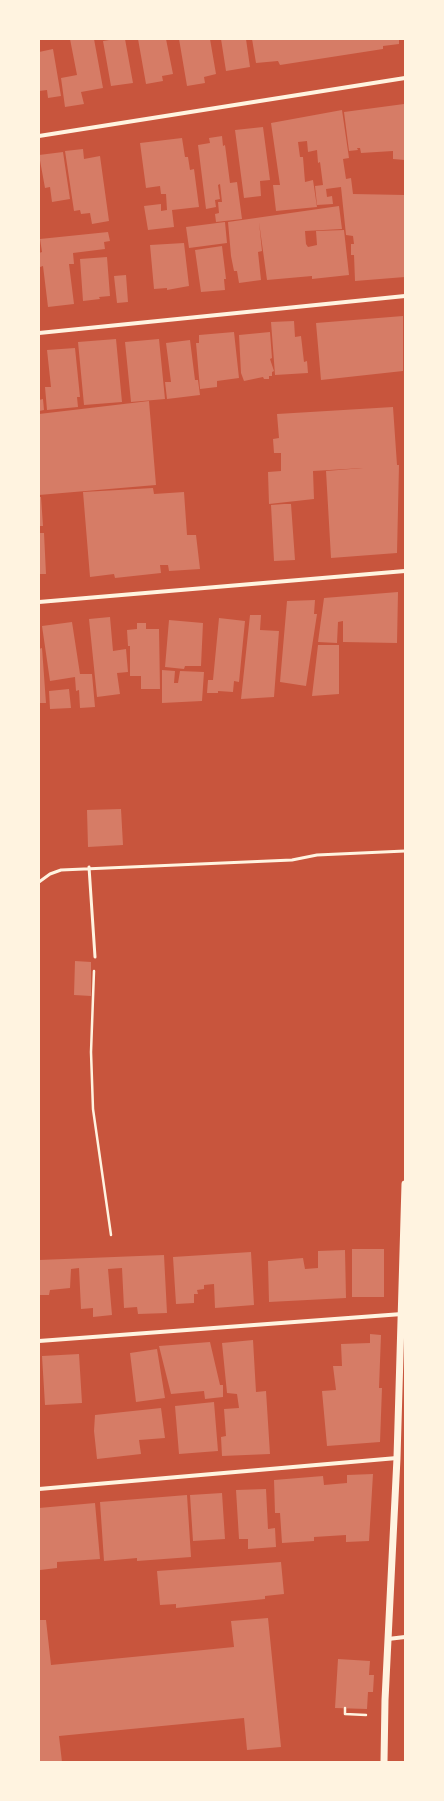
<!DOCTYPE html>
<style>
body{margin:0}
#map{position:relative;width:444px;height:1801px;overflow:hidden;background:#c8553d;font-family:Lato,sans-serif}
canvas{display:block}
.frame{position:absolute;inset:0;border:40px solid #fff3e0;pointer-events:none}
</style>
<div id="map">
<canvas width="444" height="1801"></canvas>
<div class="frame"></div>
</div>
<script>
const g = document.querySelector('canvas').getContext('2d');
g.lineJoin = 'round';
function paint(path, color) { g.fillStyle = color; g.fill(path, 'evenodd'); }
function strokePath(path, color, width, dash) { g.strokeStyle = color; g.lineWidth = width; g.lineCap = dash ? 'butt' : 'round'; g.setLineDash(dash || []); g.stroke(path); }
paint(new Path2D(`
 M70,39H94L103,88L81,92L84,104L65,107L61,78L77,75Z
 M116,39H125L133,83L111,86L103,41Z
 M138,39H166L173,74L162,76L163,81L146,84Z
 M179,39H210L216,74L204,77L205,83L187,86Z
 M221,39H246L250,67L226,71Z
 M252,39H399V44L383,46V49L280,65L278,61L256,63Z
 M53,49L61,96L48,98L47,90L39,91V52Z
 M404,104L405,160L393,159V151L361,153L360,148H357L358,150L349,151L344,112Z
 M342,110L349,158L343,159L346,179L351,178L353,194L405,195V277L355,281L354,255H351V244H354L353,236L346,235L341,187L326,189L327,197L332,196L333,204L317,205L315,186L323,185L320,162L318,163L317,150L308,152L307,141L298,142L300,157H303L305,182L313,180L317,207L276,211L273,185H280L271,123Z
 M263,127L270,180L260,181L261,196L244,198L235,130Z
 M222,136L223,146L225,145L230,183L237,182L242,219L216,222L215,214L219,213L218,202H222L220,184L218,185L220,199L215,200L216,207L206,209L198,145L210,143L209,138Z
 M182,138L185,157H188L190,170L194,169L199,207L172,210L174,227L148,230L144,206L161,204V211L167,210L166,194H161L160,186L146,188L140,143Z
 M83,149L84,159L100,156L109,221L92,224L90,213L81,214L80,210L74,211L65,151Z
 M63,152L70,199L52,202L50,187L45,188L39,155Z
 M339,206L342,229L305,231L306,244L308,247L317,245L316,231L344,230L349,275L312,279V276L267,280L259,222L262,251L258,252L261,280L239,283L237,271H234L231,256L228,222Z
 M225,222L227,243L189,248L186,227Z
 M108,232L110,241L104,242L105,249L73,253L74,264H69L74,304L48,307L43,266L40,267L39,253L42,252L40,239Z
 M184,243L189,286L167,290V288L154,289L150,245Z
 M222,246L226,279H224L225,290L201,292L195,250Z
 M107,257L110,296L99,297L100,299L83,301L80,259Z
 M126,275L128,302L117,303L114,276Z
 M403,316V371L321,380L316,323Z
 M294,321L295,337L301,336L304,362L307,361L308,373L275,375L271,322Z
 M234,332L239,378L217,381V387L200,389L196,343H199V335Z
 M270,332L272,358L270,359L274,371L272,372V376H269V379H264L263,377L244,381L241,373L239,335Z
 M116,339L122,402L84,405L78,342Z
 M159,339L165,399L131,402L125,342Z
 M190,340L195,380H198L200,395L167,399L165,382H171L166,343Z
 M75,348L80,397H77L78,407L47,410L45,387H51L47,350Z
 M43,399L44,410L39,411V400Z
 M149,401L156,485L39,495V414Z
 M393,407L397,465H399L397,553L331,558L326,471L363,468L313,471L314,499L269,504L268,472L281,471V453H274L273,439L279,438L277,414Z
 M153,488L154,494L184,492L187,535H196L200,569L169,571L168,565H160L161,573L115,578L114,574L90,577L83,492Z
 M39,497H41L43,526H39Z
 M284,504H291L295,560L274,561L271,505Z
 M39,533H44L46,574H39Z
 M398,592L397,643L343,642V621L338,622L337,643L318,642L324,598Z
 M315,600L314,614H317L306,686L280,682L287,601Z
 M250,615H261L260,630L279,631L274,697L241,699Z
 M110,617L113,651L126,649L128,672L117,673L120,694L97,697L89,619Z
 M219,618L245,621L239,682L234,681L233,692L218,691V693H207L208,680H213Z
 M169,620L203,623L201,666H185L184,669L165,667Z
 M72,622L80,674H92L95,707L80,708L79,690L76,691L75,677L50,681L42,626Z
 M137,623H146V629H159L160,689H141V676H130V646H128L127,630L137,629Z
 M318,645H339V694L312,696Z
 M42,648L46,703H39V649Z
 M162,670L175,671L174,683H178L180,671L204,672L202,701L162,703Z
 M69,689L71,708L50,709L49,691Z
 M121,809L123,845L88,847L87,810Z
 M75,961L91,962V996L74,995Z
 M352,1249H384V1297H352Z
 M345,1250L346,1298L269,1302L268,1261L303,1258L305,1269L318,1268V1251Z
 M251,1252L254,1305L215,1308L214,1284L204,1285V1289L197,1290L198,1294H194V1303L176,1304L173,1257Z
 M164,1255L167,1313L138,1314L137,1307L124,1308L122,1268L108,1269L112,1315L93,1317V1308L81,1309L79,1268L71,1269L70,1288L50,1290L49,1295H39V1260Z
 M370,1334L381,1335L379,1388H382L380,1442L327,1446L322,1391L336,1390L333,1366H342L341,1344L370,1343Z
 M253,1340L256,1392L266,1391L270,1454L222,1456L221,1437L226,1436L224,1409L239,1408L237,1394L227,1393L222,1343Z
 M210,1342L220,1385H223V1397L205,1399L204,1391L171,1394L159,1346Z
 M157,1349L165,1398L136,1402L130,1353Z
 M79,1354L82,1403L45,1405L42,1356Z
 M214,1402L218,1451L179,1454L175,1406Z
 M161,1408L165,1438L139,1440L141,1454L97,1459L94,1431L95,1415Z
 M373,1474L369,1541L346,1542V1535L314,1537V1541L282,1543L280,1513H275L274,1480L323,1476L324,1485L347,1483V1475Z
 M266,1489L268,1529L275,1528L276,1547L248,1549V1539H239L236,1490Z
 M222,1493L225,1539L193,1541L190,1495Z
 M187,1495L191,1557L137,1561V1558L104,1561L100,1502Z
 M95,1503L100,1559L57,1562V1568L40,1570L39,1508Z
 M281,1562L284,1594L265,1596V1599L176,1608V1604L160,1605L157,1571Z
 M268,1618L281,1747L247,1750L244,1718L59,1736L62,1762H39V1620H46L51,1665L234,1647L231,1621Z
 M338,1659L370,1661L369,1675H374L373,1692H368L367,1709L335,1708Z`), '#d67c66');
strokePath(new Path2D(`
 M94,971L91,1052L93,1109L111,1235
 M345,1708V1714L366,1715`), '#fff3e0', 2.5);
strokePath(new Path2D(`
 M89,867L95,957
 M39,882L50,874L61,870L292,860L317,855L405,851`), '#fff3e0', 3);
strokePath(new Path2D(`
 M39,136L405,78
 M39,333L405,296
 M39,602L405,571
 M39,1341L402,1314
 M39,1489L397,1458
 M388,1639L405,1637`), '#fff3e0', 4);
strokePath(new Path2D(`
 M384,1762L385,1700L397,1458L405,1184`), '#fff3e0', 7);
</script>
